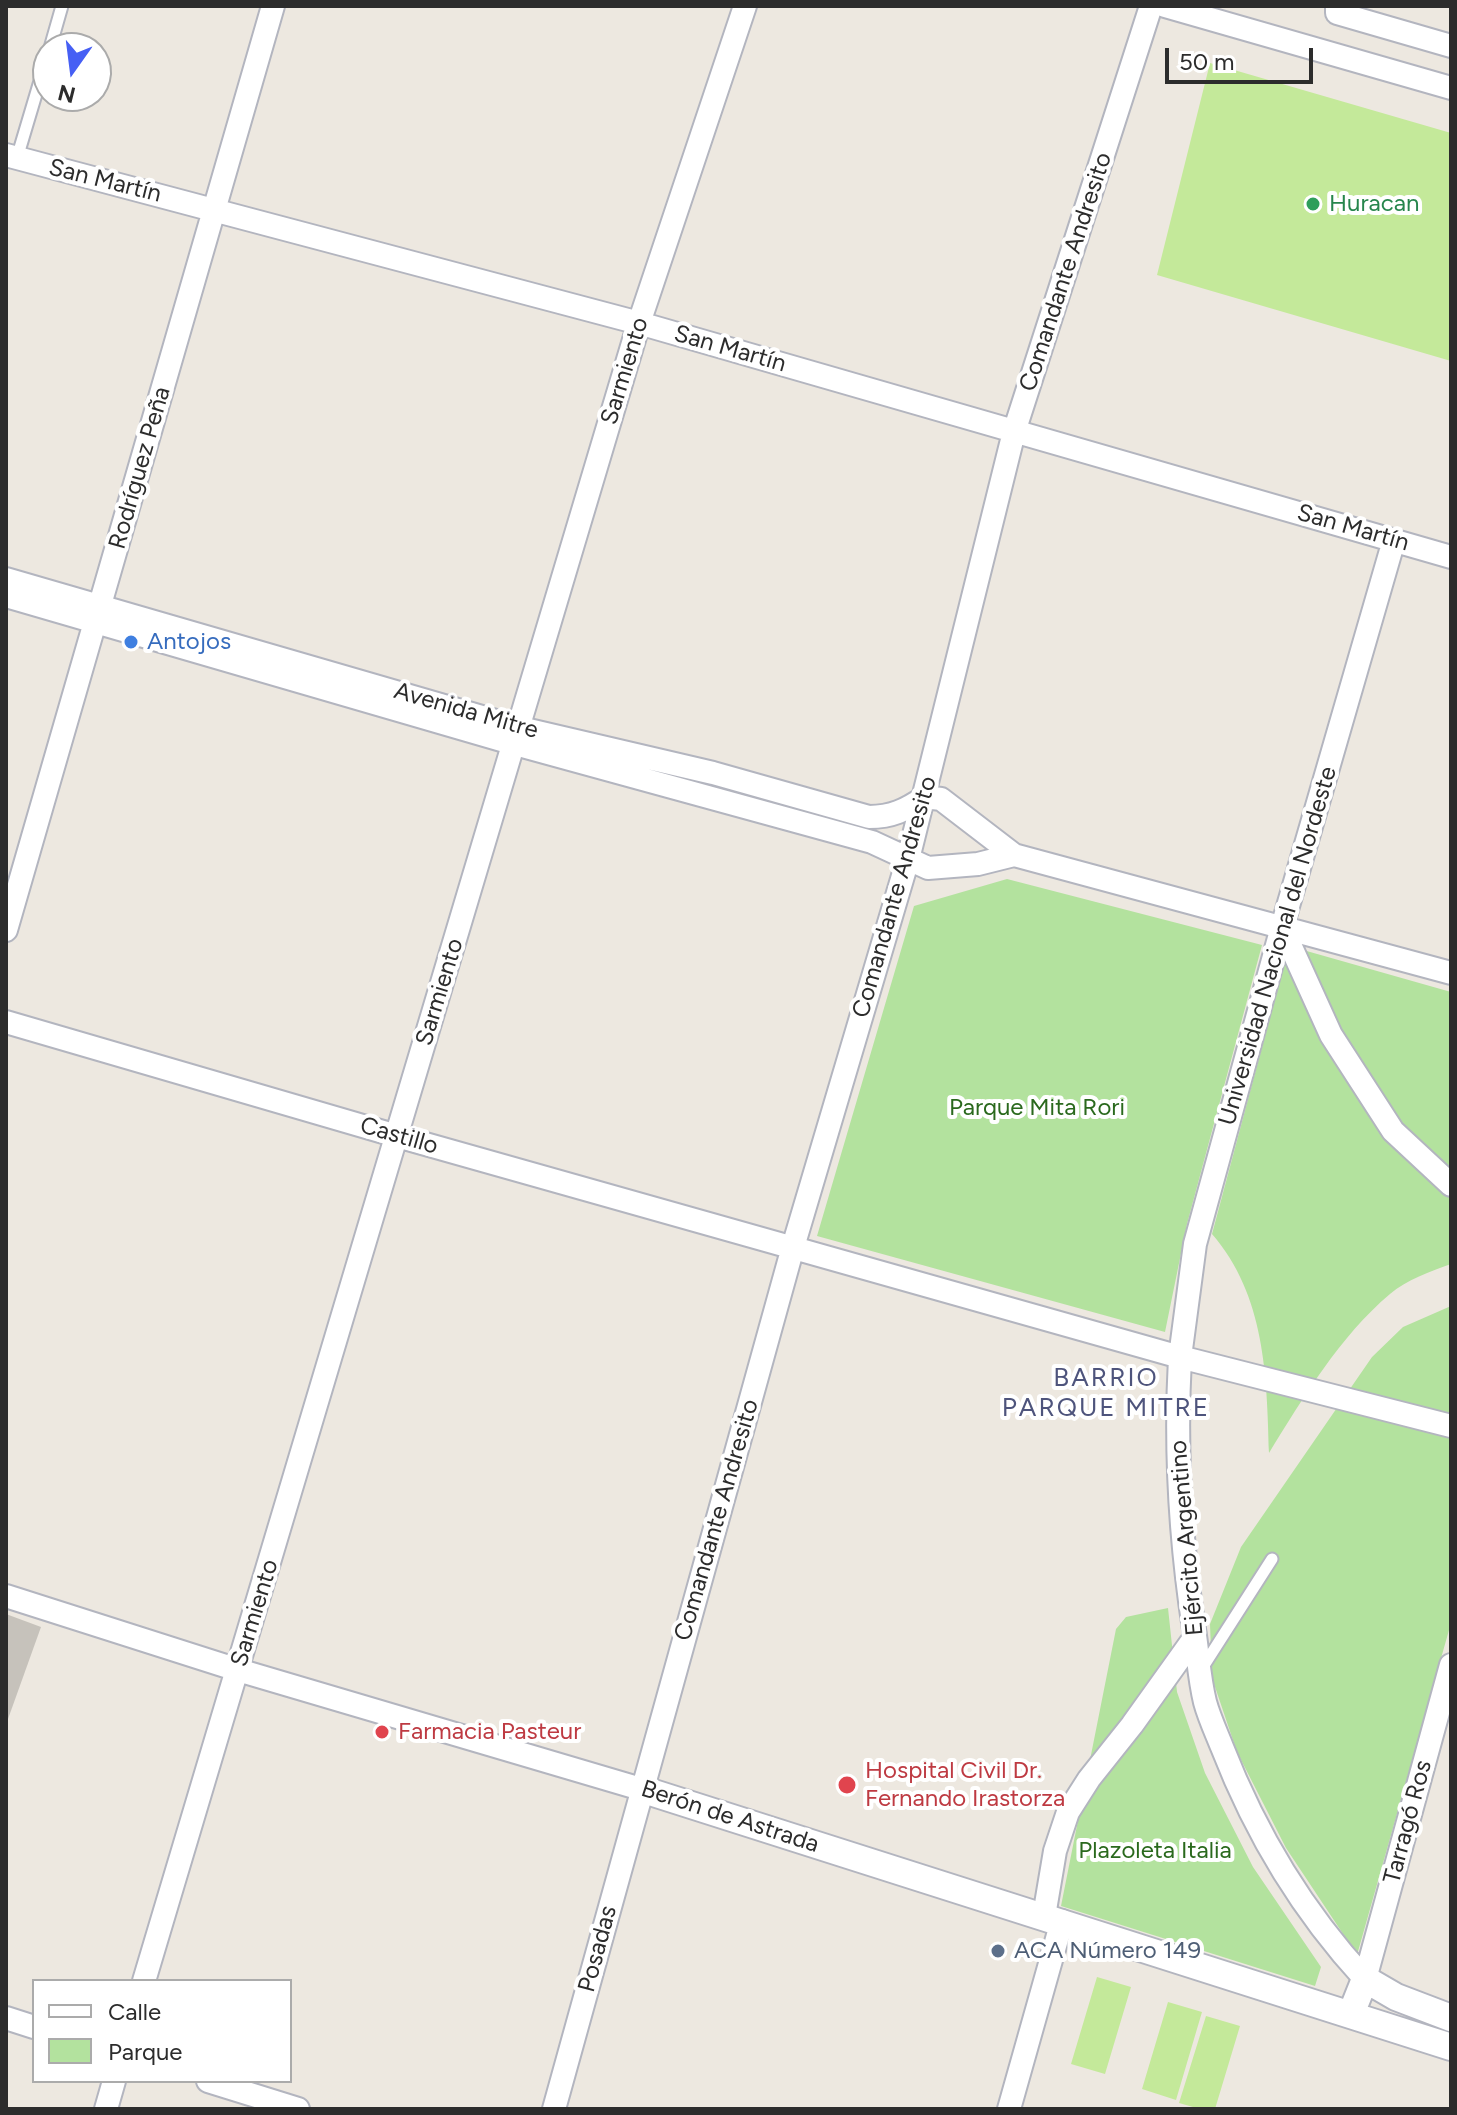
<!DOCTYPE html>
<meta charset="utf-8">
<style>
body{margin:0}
#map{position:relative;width:1457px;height:2115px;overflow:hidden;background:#ede8e0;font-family:Figtree,sans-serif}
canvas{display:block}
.frame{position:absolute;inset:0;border:8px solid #2c2c2c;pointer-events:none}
.legend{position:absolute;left:32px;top:1979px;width:260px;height:104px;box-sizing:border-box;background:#fff;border:2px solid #ababab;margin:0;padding:10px 14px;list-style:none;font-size:24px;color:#2c2c2c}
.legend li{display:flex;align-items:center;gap:16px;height:40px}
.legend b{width:40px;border:2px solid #ababab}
.north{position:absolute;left:32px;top:32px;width:80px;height:80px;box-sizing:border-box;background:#fff;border:2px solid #ababab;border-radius:50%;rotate:194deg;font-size:22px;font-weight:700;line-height:32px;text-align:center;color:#2c2c2c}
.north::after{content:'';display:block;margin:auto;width:28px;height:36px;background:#465ff4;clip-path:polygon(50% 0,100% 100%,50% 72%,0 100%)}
.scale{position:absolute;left:1165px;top:48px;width:148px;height:36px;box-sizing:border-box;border:4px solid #2c2c2c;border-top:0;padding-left:10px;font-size:24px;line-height:28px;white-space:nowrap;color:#2c2c2c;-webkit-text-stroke:6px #fff;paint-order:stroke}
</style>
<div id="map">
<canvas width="1457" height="2115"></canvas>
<div class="frame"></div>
<ul class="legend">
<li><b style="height:10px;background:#fff"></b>Calle</li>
<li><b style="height:22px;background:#b3e29e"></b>Parque</li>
</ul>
<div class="north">N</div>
<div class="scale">50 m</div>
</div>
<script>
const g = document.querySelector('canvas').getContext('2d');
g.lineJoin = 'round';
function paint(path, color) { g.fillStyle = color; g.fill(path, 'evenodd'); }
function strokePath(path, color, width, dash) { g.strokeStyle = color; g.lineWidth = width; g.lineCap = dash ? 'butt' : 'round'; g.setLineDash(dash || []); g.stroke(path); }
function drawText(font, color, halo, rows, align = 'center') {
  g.font = font + ' Figtree,sans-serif'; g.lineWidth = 8; g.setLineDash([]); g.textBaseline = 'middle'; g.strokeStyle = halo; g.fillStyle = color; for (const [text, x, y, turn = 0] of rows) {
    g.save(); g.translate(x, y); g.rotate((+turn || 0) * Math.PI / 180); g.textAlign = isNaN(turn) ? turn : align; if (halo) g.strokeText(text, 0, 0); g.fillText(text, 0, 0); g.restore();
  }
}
paint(new Path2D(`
 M1007,879L1262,945L1187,1224L1165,1332L817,1236L914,906Z
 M1289,946L1451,992V1264C1431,1271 1406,1280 1390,1294C1340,1336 1303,1398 1269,1453C1267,1376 1265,1295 1212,1234Z
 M1451,1306V1623L1357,1955L1286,1848L1237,1752L1212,1678L1210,1624L1241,1547L1372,1357L1403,1327Z
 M1168,1608L1177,1692L1205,1773L1253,1867L1321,1967L1315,1986L1061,1906L1116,1629L1126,1617Z`), '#b3e29e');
paint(new Path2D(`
 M1210,63L1451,133V361L1157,275Z
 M1097,1977L1131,1987L1105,2074L1071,2064Z
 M1168,2002L1202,2012L1176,2100L1142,2089Z
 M1206,2016L1240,2026L1215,2109H1200L1179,2103Z`), '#c4e99a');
paint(new Path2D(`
 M6,1614L41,1627L8,1719H6Z`), '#c6c2bb');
const service = new Path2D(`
 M50,48L62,6
 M17,158L48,54
 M1201,1670L1272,1559`);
const minor = new Path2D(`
 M1165,6L1451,88
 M1337,6V13L1451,46
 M6,155L639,323L1451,557
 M1394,540L1282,927L1195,1244L1180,1357L1451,1426
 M6,579L520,728L713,773L869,817C892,817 906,810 925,797
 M6,596L515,744L872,842L928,868L978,864L1014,855
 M925,797L941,799L1014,855L1451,973
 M1282,927L1331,1035L1393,1131L1451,1185
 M6,930L273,6
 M6,1022L397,1136L1180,1357C1175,1449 1180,1538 1194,1629C1198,1653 1199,1678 1205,1702C1209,1717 1216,1732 1222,1747C1255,1832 1303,1912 1365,1979
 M6,1596L238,1670L641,1789
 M1044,1916L1055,1851L1068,1812L1089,1779L1132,1725L1195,1637
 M1365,1979L1451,1665
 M144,1981L639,323L745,6
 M6,2018L34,2027
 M208,2081L298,2109
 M106,2109L114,2081
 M554,2109L793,1247L908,859L1014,432L1151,6
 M1009,2109L1062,1921`);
const tertiary = new Path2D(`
 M641,1789L1451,2047
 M1351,2014L1365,1979L1396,1997L1451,2018`);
strokePath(service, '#b3b5bf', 15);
strokePath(minor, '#b3b5bf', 26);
strokePath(tertiary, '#b3b5bf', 30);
strokePath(service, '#fff', 11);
strokePath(minor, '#fff', 22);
strokePath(tertiary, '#fff', 26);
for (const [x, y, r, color] of [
 [1313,204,8,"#2e9e5b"],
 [131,642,8,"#3f7fe0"],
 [382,1732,8,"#e0444e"],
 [847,1785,10,"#e0444e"],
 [998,1951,8,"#5c6f8a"]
]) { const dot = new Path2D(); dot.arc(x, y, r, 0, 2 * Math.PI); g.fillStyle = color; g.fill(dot); strokePath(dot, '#fff', 3); }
drawText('24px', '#2c2c2c', '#fff', [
 ["San Martín",105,181,14],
 ["Comandante Andresito",1066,272,-72],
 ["San Martín",730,349,16],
 ["Sarmiento",625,371,-73],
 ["Rodríguez Peña",140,468,-74],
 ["San Martín",1353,528,16],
 ["Avenida Mitre",466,711,16],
 ["Comandante Andresito",895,897,-74],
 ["Universidad Nacional del Nordeste",1278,946,-74],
 ["Sarmiento",440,992,-73],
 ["Castillo",399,1136,16],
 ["Comandante Andresito",717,1520,-74],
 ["Ejército Argentino",1187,1538,-95],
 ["Sarmiento",255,1613,-73],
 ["Berón de Astrada",730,1817,18],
 ["Tarragó Ros",1408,1822,-75],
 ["Posadas",598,1949,-75]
]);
drawText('24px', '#27864d', '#fff', [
 ["Huracan",1329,204]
], 'left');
drawText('24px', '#366cbe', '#fff', [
 ["Antojos",147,642]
], 'left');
drawText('24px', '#2a691d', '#fff', [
 ["Parque Mita Rori",1037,1108],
 ["Plazoleta Italia",1155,1851]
]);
drawText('24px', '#be3a42', '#fff', [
 ["Farmacia Pasteur",398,1732],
 ["Hospital Civil Dr.",865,1771],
 ["Fernando Irastorza",865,1799]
], 'left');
drawText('24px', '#4e5e75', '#fff', [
 ["ACA Número 149",1014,1951]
], 'left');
g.letterSpacing = '2px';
drawText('26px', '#4e547c', '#fff', [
 ["BARRIO",1106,1378],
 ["PARQUE MITRE",1106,1408]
]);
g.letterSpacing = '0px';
</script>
